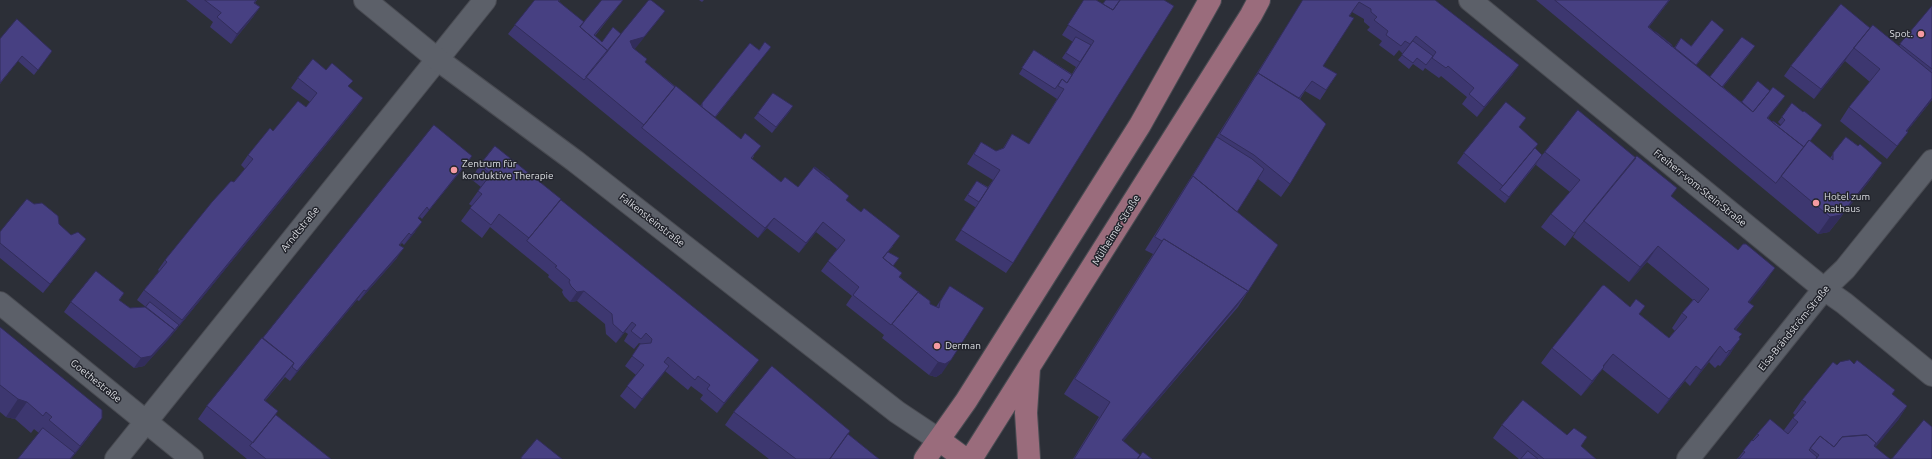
<!DOCTYPE html>
<meta charset="utf-8">
<style>
body{margin:0}
canvas{display:block;background:#2c2f37}
</style>
<canvas width="1932" height="459"></canvas>
<script>
const g = document.querySelector('canvas').getContext('2d');
g.lineJoin = 'round';
function strokePath(path, color, width, dash) { g.strokeStyle = color; g.lineWidth = width; g.lineCap = dash ? 'butt' : 'round'; g.setLineDash(dash || []); g.stroke(path); }
function paint(path, color) { g.fillStyle = color; g.fill(path, 'evenodd'); }
function drawText(font, color, halo, rows, align = 'center') {
  g.font = font + ' Ubuntu,sans-serif'; g.lineWidth = 3; g.setLineDash([]); g.textBaseline = 'middle'; g.strokeStyle = halo; g.fillStyle = color; for (const [text, x, y, turn = 0] of rows) {
    g.save(); g.translate(x, y); g.rotate((+turn || 0) * Math.PI / 180); g.textAlign = isNaN(turn) ? turn : align; if (halo) g.strokeText(text, 0, 0); g.fillText(text, 0, 0); g.restore();
  }
}
const minor = new Path2D(`
 M1470,0L1824,289L1844,303L1932,375
 M0,303L192,459
 M116,459L485,0
 M1688,459L1824,289L1845,269L1932,161`);
const tertiary = new Path2D(`
 M365,0L437,59L575,161L897,412L939,440`);
const primary = new Path2D(`
 M939,440L965,459
 M925,459L966,401L1140,125L1210,0
 M971,459L1251,15L1259,0
 M1029,459L1026,413L1029,368`);
strokePath(minor, '#494b52', 24);
strokePath(tertiary, '#494b52', 24);
strokePath(primary, '#494b52', 24);
strokePath(minor, '#5c6069', 22);
strokePath(tertiary, '#5c6069', 22);
strokePath(primary, '#9a6c7c', 22);
paint(new Path2D(`
 M186,0H257L255,3L260,7L253,17L231,44L210,27L213,22Z
 M535,0H560L559,1L580,27L623,0L595,36L602,42L621,34L665,11L655,24L634,49L645,62L700,106L750,43L759,50L767,52L715,118L754,156L752,159L781,182L798,187L829,180L846,200L893,246L888,252L893,266L900,277L930,304L936,307L950,286L942,373L936,377L929,375L882,338L884,335L846,305L852,296L821,271L837,249L816,232L799,253L767,228L758,238L635,138L508,34L515,25Z
 M699,0H704L702,2Z
 M1084,0H1096L1103,4L1164,0L1013,263L1006,273L955,240L976,207H975L964,200L973,186L977,181L988,187L993,180L967,164L981,142L996,151L1003,148L1012,134L1029,144L1057,99L1051,95L1019,74L1034,50L1072,74L1076,67L1062,58L1073,42L1062,35Z
 M1303,0H1435L1519,65L1512,75L1477,117L1462,104L1467,97L1441,76L1439,78L1425,68L1423,71L1413,64L1409,69L1398,60L1403,54L1399,50L1394,56L1379,45L1382,41L1367,30L1370,27L1364,22V19L1352,12L1323,66L1337,74L1320,100L1305,91L1300,99L1290,184L1281,197L1258,179L1237,212L1247,293L1238,307L1123,441L1138,459H1073L1099,417L1064,394L1153,254L1145,250Z
 M1536,0H1670L1649,27L1674,48L1681,38L1691,46L1724,30L1696,66L1710,77L1751,52L1723,87L1741,102L1770,91L1785,96L1768,118L1772,122L1780,126L1781,125L1778,122L1782,117L1803,112L1822,125L1810,141L1830,158L1846,137L1882,163L1870,180L1829,232L1818,234Z
 M1932,6V100L1907,131L1908,132L1898,145L1887,159L1840,121L1849,107L1870,82L1845,61L1814,99L1784,76L1791,66L1870,28L1899,46Z
 M0,39L52,51L34,75L18,61L0,84Z
 M326,70L363,98L356,108L176,330L144,366L134,368L64,312L71,302L124,293L119,301L130,308L146,307L137,300L144,290L159,271L158,270L165,260L245,169L241,165L248,155L273,131L306,107L310,102L291,88L298,78Z
 M790,111L772,133L754,118L758,113Z
 M1526,118L1519,127L1538,144L1535,148L1542,155L1545,152L1671,196L1765,283L1749,302L1743,321L1736,330L1739,337L1730,354L1720,366L1718,365L1715,368L1709,362L1690,386L1685,381L1658,414L1602,369L1593,382L1581,396L1541,363L1552,348L1630,307L1645,306L1639,314L1669,338L1675,331L1672,328L1682,313L1693,300L1647,262L1629,282L1573,237L1578,229L1565,246L1541,227L1551,214L1570,192L1536,165L1537,163L1505,203L1457,163L1464,153Z
 M472,156L465,166L422,219L420,217L418,219L415,232L404,245L402,243L400,245L397,258L359,301L357,300L290,381L285,377L265,401L276,415L331,459H247L198,419L207,406Z
 M480,165L558,202L752,370L717,413L700,399L703,395L691,386L688,390L665,371L635,409L620,396L636,375L625,366L641,344L639,343L634,349L624,341L628,334L625,332L616,343L606,334L605,324L577,301L570,302L564,296L562,292L563,290L548,277L549,275L490,227L482,238L461,221L472,206L469,204L481,187L471,179Z
 M59,224L79,249L43,293L0,258V232Z
 M0,327L90,435L71,459L34,429L31,433L15,419L6,417L0,412Z
 M1837,365L1892,394L1907,406L1898,420L1875,447L1890,459H1737L1738,458L1757,434L1784,430L1795,415L1793,413L1802,400Z
 M734,412L848,434L879,459H769L725,425Z
 M1502,425L1581,446L1596,459H1519L1493,438Z`), '#3d3770');
paint(new Path2D(`
 M623,0L590,41L594,35Z
 M1669,0H1670L1641,37L1648,27Z
 M260,7L253,17L231,44L237,34Z
 M665,11L655,24L634,50L621,55L630,41Z
 M1755,46L1718,93L1713,94Z
 M1851,52L1845,61L1814,99L1821,89Z
 M1519,65L1512,75L1477,117L1484,107Z
 M1785,96L1778,106L1760,128L1767,118Z
 M363,98L356,108L168,340L144,366L134,368L141,358L175,330L179,325Z
 M1932,98V100L1897,144L1906,131Z
 M793,106L790,111L772,133L776,127Z
 M472,156L465,166L422,219L429,210Z
 M1541,158L1505,203L1509,197Z
 M1882,163L1870,180L1829,232L1818,234L1830,217Z
 M774,218L767,228L758,238L765,228Z
 M422,222L415,232L404,245L411,235Z
 M823,222L816,232L799,253L806,243Z
 M86,239L79,249L43,293L50,284Z
 M1658,246L1647,262L1629,282L1640,267Z
 M404,248L397,258L359,301L366,291Z
 M1775,268L1765,283L1738,317L1748,302Z
 M364,290L357,300L290,381L297,371Z
 M584,291L577,301L570,302L577,292Z
 M1248,291L1237,306L1111,456L1122,440Z
 M1754,306L1743,321L1724,344L1734,329Z
 M632,322L625,332L616,343L623,333Z
 M1740,339L1730,354L1720,366L1730,351Z
 M1720,346L1709,362L1690,386L1701,370Z
 M1613,354L1602,369L1603,366Z
 M759,360L752,370L717,413L724,403Z
 M951,360L942,373L936,377L929,375L938,362Z
 M294,363L284,377L255,413L264,400Z
 M669,366L662,376L635,409L642,399Z
 M1696,366L1685,381L1658,414L1669,399Z
 M1604,367L1593,382L1581,396L1592,381Z
 M18,399L27,402L15,419L6,417Z
 M1907,406L1898,420L1866,459L1875,445Z
 M102,418L90,435L71,459H70Z`), '#322d5b');
const building = new Path2D(`
 M205,0H256L254,3L260,7L237,34L217,17L221,13Z
 M535,0H559L558,1L584,22L580,27L608,51L584,80L515,25Z
 M602,0H623L594,35L602,42L613,27L621,34L607,52L608,51L580,27Z
 M649,0H651L665,11L644,37L630,41L633,48L647,59L645,62L675,87L644,125L586,77Z
 M1084,0H1096L1113,10L1120,0H1164L1174,6L1013,263L961,230L1000,170L974,154L981,142L996,151L1004,148L1012,134L1029,144L1064,89L1058,86L1062,79L1067,83L1094,41L1068,25Z
 M1106,0H1120L1113,10L1103,4Z
 M1303,0H1435L1519,65L1484,107L1469,94L1474,88L1448,66L1446,68L1432,58L1436,52L1416,36L1410,44L1405,41L1401,46L1386,35L1388,31L1374,20L1377,17L1371,12V9L1359,2L1349,16L1354,18L1323,66L1337,74L1326,90L1312,81L1299,98L1258,73L1256,76Z
 M1555,0H1669L1648,27L1753,112L1773,87L1785,96L1767,118L1804,147L1776,183Z
 M1841,4L1870,28L1821,89L1791,66Z
 M1932,6V69L1900,44Z
 M17,19L52,51L38,70L22,56L0,83V39Z
 M1712,20L1724,30L1696,65L1675,48L1681,38L1691,46Z
 M1873,25L1932,73V98L1906,131L1908,132L1897,146L1849,107L1880,69L1854,48Z
 M1655,32H1656L1672,45V46Z
 M1076,37L1091,45L1080,62L1066,53Z
 M1742,37L1755,46L1722,87L1710,77Z
 M1413,41L1433,56L1426,65L1417,58L1413,63L1402,55Z
 M765,42L771,47L715,117L702,107V103L750,43L759,50Z
 M1034,50L1072,75L1067,83L1062,79L1055,89L1022,68Z
 M313,59L326,70L332,63L353,81L348,86L363,98L182,320L144,290L167,262L165,260L212,202L231,181L234,182L253,159L248,155L270,128L273,131L298,101L306,107L317,93L298,78Z
 M1258,73L1301,100L1326,124L1290,184L1254,155L1220,134Z
 M1758,81L1770,91L1753,112L1742,102Z
 M676,86L741,139L745,133L761,146L751,158L781,182L785,177L798,187L814,167L849,196L846,200L861,212L864,208L900,236L883,258L902,273L899,277L920,293L918,292L891,325L853,295L859,287L828,261L845,240L823,222L806,243L774,218L765,228L642,128Z
 M773,93L793,106L776,127L758,113Z
 M1506,102L1526,118L1519,127L1538,144L1503,186L1464,153Z
 M1792,103L1803,112L1804,111L1822,125L1810,141L1809,140L1804,147L1772,122L1773,121L1780,126L1785,120L1782,117Z
 M1578,110L1636,158L1574,233L1551,214L1580,180L1545,152Z
 M434,125L472,156L429,210L427,207L418,218L422,222L411,235L409,233L399,245L404,248L366,291L364,290L297,371L292,367L294,363L263,338Z
 M1217,137L1252,159L1264,169L1237,212L1193,176L1190,180Z
 M1846,137L1858,146L1860,144L1882,163L1841,215L1830,217L1781,176L1809,140L1833,160V153Z
 M495,146L561,199L529,238L499,214L491,225L470,208L482,194L478,191L491,174L480,165Z
 M1535,148L1542,155L1509,197L1500,190Z
 M1637,156L1677,188L1671,196L1738,250L1743,244H1746L1775,268L1748,302L1754,306L1734,329L1742,334L1739,337L1740,339L1730,351L1729,350L1726,353L1720,346L1701,370L1696,366L1669,399L1613,354L1603,366L1604,367L1592,381L1552,348L1602,286L1604,285L1630,307L1636,299L1645,306L1639,314L1669,338L1687,317L1682,313L1694,299L1698,303L1709,289L1658,246L1640,267L1584,221Z
 M815,167L830,179L829,180L814,168Z
 M1193,176L1278,245L1247,293H1246L1248,291L1164,239L1162,241L1155,237Z
 M977,181L988,188L979,202L968,195Z
 M27,199L34,204L42,203L58,216L59,224L71,235L78,232L86,239L50,284L0,243V232Z
 M561,200L759,360L724,403L707,389L710,385L698,376L695,380L668,357L664,362L669,366L642,399L627,386L644,365L632,356L640,344L651,343L652,339L646,333L641,339L631,331L636,325L632,322L623,333L613,324L612,314L584,291L577,292L571,286L569,282L570,280L555,267L557,266L527,241Z
 M1164,239L1248,291L1122,440L1140,455L1137,459H1074L1110,402L1075,379Z
 M888,252L899,258L893,266L883,258Z
 M96,271L124,293L119,300L130,308L145,307L175,330L151,356L141,358L71,302Z
 M950,286L984,308L951,360L945,364L938,362L892,324L918,292L930,301V304L939,308L940,302Z
 M150,302L179,325L171,334L175,330L146,307Z
 M0,327L102,410V418L80,446L49,420L52,417L46,412L43,416L27,402L18,399L0,385Z
 M262,338L294,363L264,400L278,411L253,443L207,406Z
 M1850,360L1854,364L1857,360L1895,390L1892,394L1907,406L1875,445L1876,443L1867,435L1842,437L1834,447L1820,436L1809,450L1817,457L1816,459H1737L1738,458L1739,459L1745,452L1743,451L1752,440L1753,441L1759,435L1757,434L1770,419L1788,434L1798,422L1793,418L1806,402L1802,400L1833,362L1837,365L1840,362Z
 M772,366L850,431L830,459H796L734,412Z
 M1523,400L1567,435L1574,428L1587,437L1581,446L1596,459H1544L1502,425Z
 M276,415L331,459H266L250,446Z
 M1924,420L1932,427V459H1892Z
 M43,428L75,453L70,459H18Z
 M848,434L879,459H830Z
 M1867,435L1876,443L1874,446L1890,459H1816L1819,455L1810,448L1820,436L1834,447L1842,437Z
 M537,439L562,459H522L521,458Z
 M1528,451L1538,459H1521Z
 M1143,452L1152,459H1138Z`);
paint(building, '#474082');
strokePath(building, '#322d5b', 1);
for (const [x, y, r, color] of [
 [1921,34,4,"#f49aa1"],
 [454,170,4,"#f49aa1"],
 [1816,203,4,"#f49aa1"],
 [937,346,4,"#f49aa1"]
]) { const dot = new Path2D(); dot.arc(x, y, r, 0, 2 * Math.PI); g.fillStyle = color; g.fill(dot); strokePath(dot, '#23252d', 1.5); }
drawText('10px', '#dcdee3', '#23252d', [
 ["Spot.",1913,34,"right"],
 ["Zentrum für",462,164],
 ["konduktive Therapie",462,176],
 ["Hotel zum",1824,197],
 ["Rathaus",1824,209],
 ["Derman",945,346]
], 'left');
drawText('10px', '#dcdee3', '#23252d', [
 ["Freiherr-vom-Stein-Straße",1700,188,39],
 ["Falkensteinstraße",652,220,38],
 ["Arndtstraße",300,229,-51],
 ["Mülheimer Straße",1116,230,-58],
 ["Elsa-Brändström-Straße",1794,328,-51],
 ["Goethestraße",96,381,39]
]);
</script>
